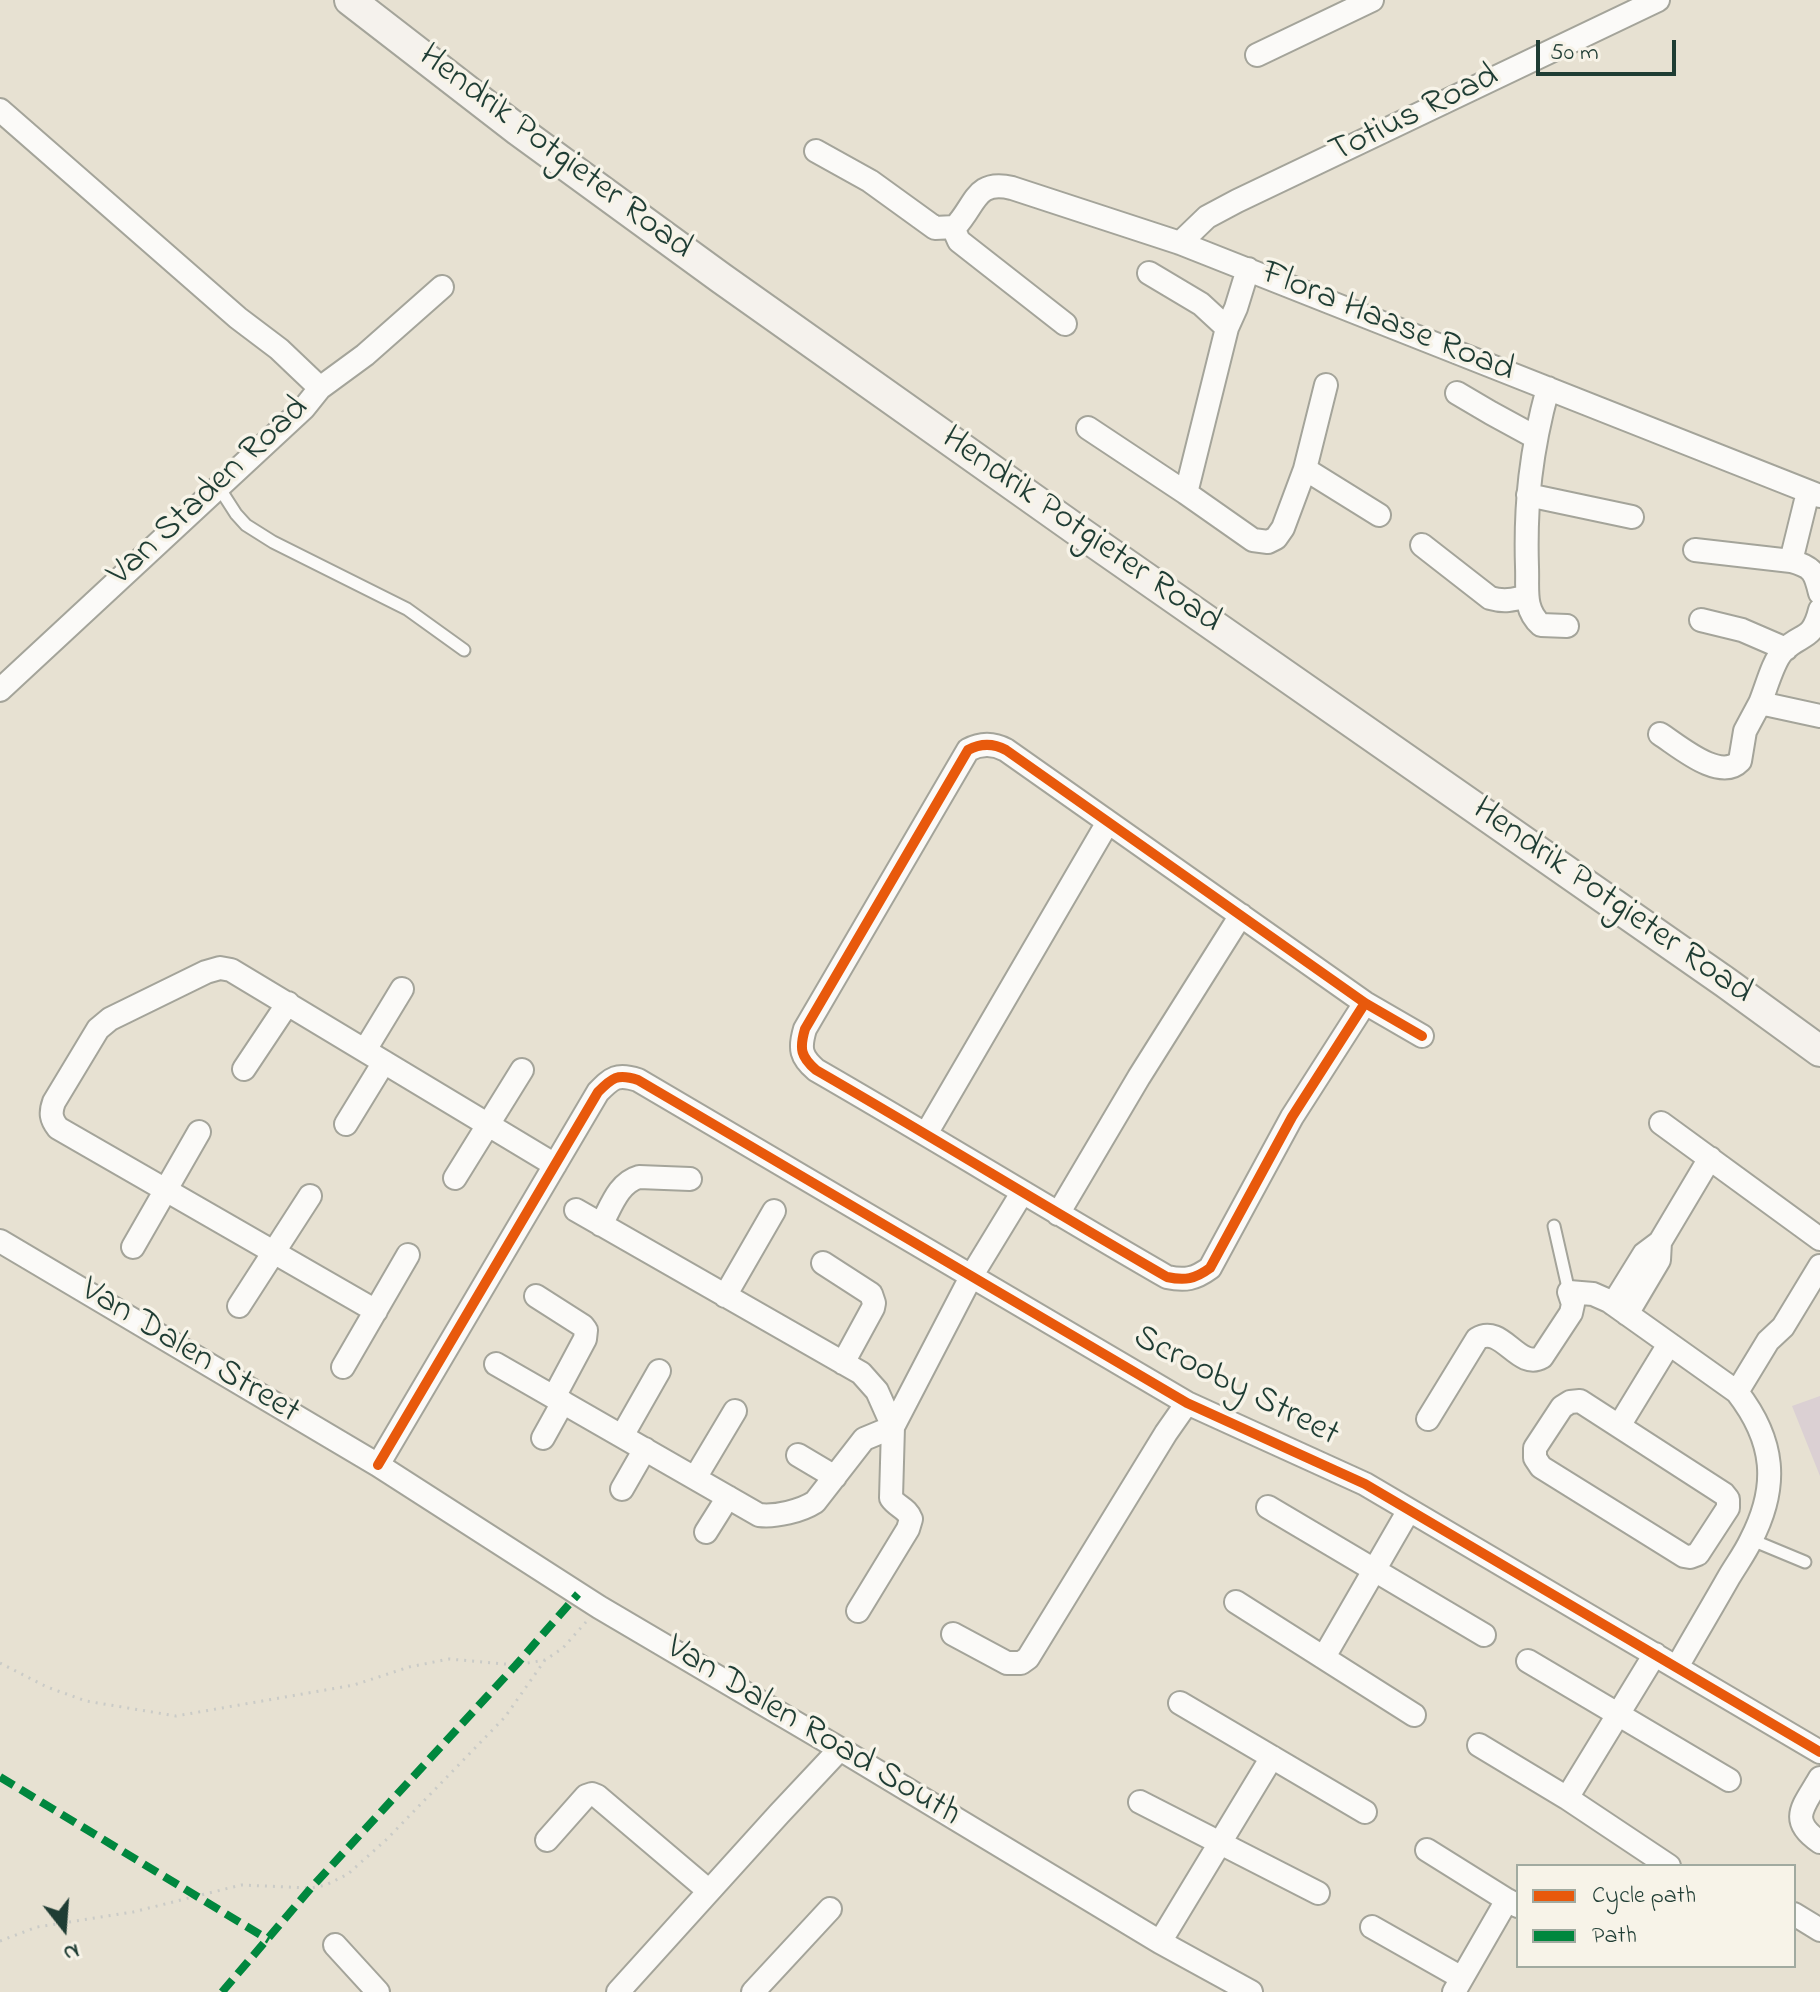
<!DOCTYPE html>
<style>
body{margin:0}
#map{position:relative;width:1820px;height:1992px;overflow:hidden;background:#e7e1d2;font-family:"Indie Flower",sans-serif}
canvas{display:block}
.legend{position:absolute;left:1516px;top:1864px;width:280px;height:104px;box-sizing:border-box;background:#f7f3e8;border:2px solid #a1aaa0;margin:0;padding:10px 14px;list-style:none;font-size:24px;color:#1f3d34}
.legend li{display:flex;align-items:center;gap:16px;height:40px}
.legend b{width:40px;border:2px solid #a1aaa0}
.north{position:absolute;left:24px;top:1888px;width:80px;height:80px;-webkit-text-stroke:6px #f7f3e8;paint-order:stroke;rotate:163deg;font-size:22px;font-weight:700;line-height:32px;text-align:center;color:#1f3d34}
.north::after{content:'';display:block;margin:auto;width:28px;height:36px;background:#1f3d34;clip-path:polygon(50% 0,100% 100%,50% 72%,0 100%)}
.scale{position:absolute;left:1536px;top:40px;width:140px;height:36px;box-sizing:border-box;border:4px solid #1f3d34;border-top:0;padding-left:10px;font-size:24px;line-height:28px;white-space:nowrap;color:#1f3d34;-webkit-text-stroke:6px #f7f3e8;paint-order:stroke}
</style>
<div id="map">
<canvas width="1820" height="1992"></canvas>
<ul class="legend">
<li><b style="height:10px;background:#e8590c"></b>Cycle path</li>
<li><b style="height:10px;background:#00873e"></b>Path</li>
</ul>
<div class="north">N</div>
<div class="scale">50 m</div>
</div>
<script>
const g = document.querySelector('canvas').getContext('2d');
g.lineJoin = 'round';
function paint(path, color) { g.fillStyle = color; g.fill(path, 'evenodd'); }
function strokePath(path, color, width, dash) { g.strokeStyle = color; g.lineWidth = width; g.lineCap = dash ? 'butt' : 'round'; g.setLineDash(dash || []); g.stroke(path); }
function drawText(font, color, halo, rows, align = 'center') {
  g.font = font + ' "Indie Flower",sans-serif'; g.lineWidth = 7; g.setLineDash([]); g.textBaseline = 'middle'; g.strokeStyle = halo; g.fillStyle = color; for (const [text, x, y, turn = 0] of rows) {
    g.save(); g.translate(x, y); g.rotate((+turn || 0) * Math.PI / 180); g.textAlign = isNaN(turn) ? turn : align; if (halo) g.strokeText(text, 0, 0); g.fillText(text, 0, 0); g.restore();
  }
}
paint(new Path2D(`
 M1820,1396V1476L1792,1406Z`), '#dbd0d3');
const lane = new Path2D(`
 M218,486L236,514L246,525L273,542L407,609L464,650
 M1554,1226L1569,1292
 M1752,1540L1805,1562`);
const street = new Path2D(`
 M1257,55L1372,0
 M0,110L238,318L279,349L320,388L304,408L0,690
 M816,151L870,181L935,228L955,227C976,205 975,179 1012,188L1180,243L1820,496
 M955,227V232L959,241L1065,324
 M1180,243L1207,217L1237,201L1658,0
 M1248,269L1236,308L1227,328L1186,493L1253,540L1268,542L1276,538L1283,528L1305,469L1326,385
 M1149,273L1201,304L1227,328
 M320,388L365,355L442,287
 M1548,388C1531,450 1525,503 1527,567C1528,589 1523,609 1541,625L1567,626
 M1457,393L1491,413L1535,437
 M1088,428L1186,493
 M1305,469L1379,515
 M1808,492L1791,561C1813,567 1815,572 1820,593
 M1528,495L1632,517
 M1422,545L1490,598C1504,602 1513,600 1527,596
 M1695,550L1791,561
 M1820,610C1812,642 1802,632 1783,651C1773,661 1766,689 1760,703L1820,716
 M1701,620L1742,630L1786,649
 M1660,734C1679,746 1720,782 1740,761L1745,731L1760,703
 M1365,1003L1292,1117L1210,1268C1195,1279 1185,1281 1167,1277C1049,1209 934,1138 816,1070C801,1057 799,1049 805,1029L968,750C981,743 993,743 1006,750L1365,1003L1422,1036
 M365,1050L402,989
 M244,1069L288,1003
 M1661,1123L1820,1239
 M346,1124L384,1062
 M926,1134L1108,822
 M455,1178L522,1070
 M576,1210L861,1373L877,1391L893,1427L891,1498C897,1507 907,1508 911,1519L908,1529L858,1611
 M1058,1214L1139,1077L1241,915
 M601,1225C611,1207 618,1183 639,1177L690,1179
 M0,1241L378,1465L599,1607L840,1749L1160,1942L1251,1992
 M133,1247L199,1132
 M823,1263L871,1294L874,1303L873,1308L843,1363
 M536,1296L583,1326L586,1330L585,1339L554,1397
 M725,1296L774,1211
 M1613,1304L1644,1254L1660,1242L1710,1158
 M239,1306L310,1196
 M376,1311L58,1128C51,1119 50,1113 54,1102L98,1029L110,1019L206,972L220,968L231,970L555,1165
 M1627,1314L1659,1260L1660,1242
 M496,1364L759,1515C776,1517 801,1511 815,1502L864,1439L893,1427
 M343,1367L408,1255
 M1737,1392L1768,1341L1783,1327L1820,1266
 M1580,1401L1724,1494L1728,1499V1508L1698,1554L1690,1557L1684,1556L1541,1467L1535,1458V1448L1562,1407L1570,1402Z
 M1428,1419L1477,1339C1502,1323 1518,1371 1542,1357L1571,1313L1573,1304L1569,1292L1593,1294L1609,1301L1737,1392C1775,1441 1779,1486 1751,1540C1745,1553 1736,1565 1729,1577C1712,1607 1694,1637 1677,1667
 M1619,1426L1669,1344
 M893,1427L972,1275L1022,1193
 M622,1436L659,1371
 M543,1438L563,1402
 M798,1455L835,1477
 M378,1465L598,1092C612,1078 617,1073 638,1080L1187,1403L1365,1484L1820,1752
 M695,1478L735,1411
 M622,1489L645,1449
 M1268,1507L1484,1635
 M706,1532L728,1497
 M1236,1602L1414,1715
 M953,1634L1007,1663H1021L1028,1658L1166,1433L1187,1403
 M1324,1657L1409,1510
 M1528,1661L1729,1780
 M1180,1703L1365,1812
 M1479,1745L1567,1798L1669,1866
 M1820,1778C1804,1806 1787,1820 1820,1842
 M1567,1798L1655,1654
 M1140,1802L1318,1893
 M547,1840L586,1796L592,1794L597,1796L709,1891
 M1427,1850L1507,1900
 M1794,1914L1820,1930
 M1372,1927L1462,1978
 M1160,1942L1272,1757
 M335,1945L378,1992
 M618,1992L779,1814L840,1749
 M753,1992L830,1909
 M1454,1992L1507,1900L1518,1906`);
const secondary = new Path2D(`
 M350,0L518,130L721,278L1081,533L1725,982L1820,1051`);
strokePath(lane, '#a4a49a', 15);
strokePath(street, '#a4a49a', 26);
strokePath(secondary, '#a4a49a', 34);
strokePath(new Path2D(`
 M0,1663L47,1687L86,1701L176,1716L354,1685L409,1667L449,1659L516,1665L545,1660L563,1648L586,1622
 M0,1941L37,1927L133,1912L241,1885L311,1888L326,1885L348,1874L387,1839L505,1717L545,1660`), '#cacbc7', 3, [2, 6]);
strokePath(lane, '#fbfaf8', 11);
strokePath(street, '#fbfaf8', 22);
strokePath(secondary, '#f5f2ed', 30);
strokePath(new Path2D(`
 M0,1777L269,1940
 M222,1992L311,1888L516,1665L578,1594`), '#00873e', 8, [16, 8]);
strokePath(new Path2D(`
 M1365,1003L1292,1117L1210,1268C1195,1279 1185,1281 1167,1277C1049,1209 934,1138 816,1070C801,1057 799,1049 805,1029L968,750C981,743 993,743 1006,750L1365,1003L1422,1036
 M378,1465L598,1092C612,1078 617,1073 638,1080L1187,1403L1365,1484L1820,1752`), '#e8590c', 10);
drawText('36px', '#1f3d34', '#f7f3e8', [
 ["Totius Road",1415,116,-26],
 ["Hendrik Potgieter Road",554,154,37],
 ["Flora Haase Road",1387,324,22],
 ["Van Staden Road",210,493,-43],
 ["Hendrik Potgieter Road",1080,532,35],
 ["Hendrik Potgieter Road",1611,903,35],
 ["Van Dalen Street",189,1353,31],
 ["Scrooby Street",1235,1388,27],
 ["Van Dalen Road South",812,1733,31]
]);
</script>
